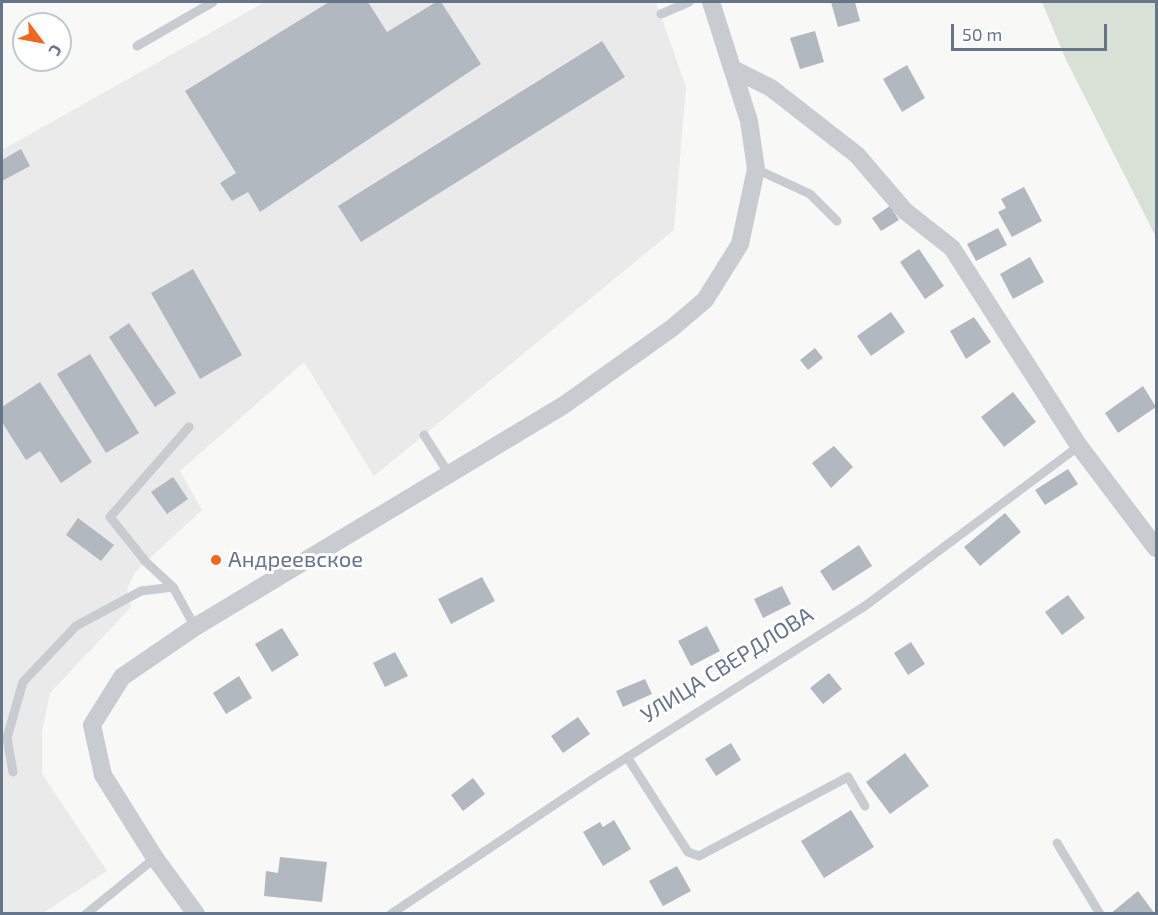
<!DOCTYPE html>
<meta charset="utf-8">
<style>
body{margin:0}
#map{position:relative;width:1158px;height:915px;overflow:hidden;background:#f8f9f6;font-family:"Exo 2",sans-serif}
canvas{display:block}
.frame{position:absolute;inset:0;border:3px solid #65758a;pointer-events:none}
.north{position:absolute;left:12px;top:12px;width:60px;height:60px;box-sizing:border-box;background:#fff;border:2px solid #c1c8d0;border-radius:50%;rotate:122deg;font-size:16px;font-weight:700;line-height:24px;text-align:center;color:#65758a}
.north::after{content:'';display:block;margin:auto;width:21px;height:27px;background:#f4661b;clip-path:polygon(50% 0,100% 100%,50% 72%,0 100%)}
.scale{position:absolute;left:951px;top:24px;width:156px;height:27px;box-sizing:border-box;border:3px solid #65758a;border-top:0;padding-left:8px;font-size:18px;line-height:21px;white-space:nowrap;color:#65758a;-webkit-text-stroke:4px #fff;paint-order:stroke}
</style>
<div id="map">
<canvas width="1158" height="915"></canvas>
<div class="frame"></div>
<div class="north">С</div>
<div class="scale">50 m</div>
</div>
<script>
const g = document.querySelector('canvas').getContext('2d');
g.lineJoin = 'round';
function paint(path, color) { g.fillStyle = color; g.fill(path, 'evenodd'); }
function strokePath(path, color, width, dash) { g.strokeStyle = color; g.lineWidth = width; g.lineCap = dash ? 'butt' : 'round'; g.setLineDash(dash || []); g.stroke(path); }
function drawText(font, color, halo, rows, align = 'center') {
  g.font = font + ' "Exo 2",sans-serif'; g.lineWidth = 6; g.setLineDash([]); g.textBaseline = 'middle'; g.strokeStyle = halo; g.fillStyle = color; for (const [text, x, y, turn = 0] of rows) {
    g.save(); g.translate(x, y); g.rotate((+turn || 0) * Math.PI / 180); g.textAlign = isNaN(turn) ? turn : align; if (halo) g.strokeText(text, 0, 0); g.fillText(text, 0, 0); g.restore();
  }
}
paint(new Path2D(`
 M265,2H656L686,87L674,230L374,476L304,362L180,471L202,510L135,572L127,589L131,607L50,693L42,732V774L107,871L43,913H2V150Z`), '#e9eae9');
paint(new Path2D(`
 M1042,2H1156V237L1066,60Z`), '#d9e1d6');
paint(new Path2D(`
 M329,2H368L387,32L436,2H441L481,64L260,212L248,192L232,201L220,183L236,173L185,91Z
 M831,2H855L860,21L838,27Z
 M815,31L824,62L800,69L790,38Z
 M602,41L625,77L361,242L338,206Z
 M907,65L925,98L902,112L883,79Z
 M21,149L30,166L2,181V160Z
 M1024,187L1042,221L1012,237L998,212L1006,208L1001,199Z
 M890,206L899,220L881,231L872,218Z
 M998,228L1007,245L976,261L967,244Z
 M919,249L944,286L925,299L900,262Z
 M1030,257L1044,282L1013,299L1000,274Z
 M193,269L242,355L200,379L151,293Z
 M891,312L905,332L871,356L857,336Z
 M974,317L991,342L966,359L950,331Z
 M129,323L176,393L155,407L109,337Z
 M815,348L823,358L808,370L800,360Z
 M90,354L139,433L106,453L57,374Z
 M40,382L92,462L61,483L40,451L26,460L2,422V407Z
 M1143,386L1156,407L1118,433L1105,413Z
 M1013,392L1036,422L1004,447L981,417Z
 M834,446L853,467L831,488L812,463Z
 M1068,469L1078,484L1045,505L1035,490Z
 M173,477L188,499L167,514L151,492Z
 M1005,513L1021,532L980,566L964,547Z
 M78,518L114,545L101,561L66,535Z
 M859,545L872,566L833,591L820,571Z
 M482,577L495,601L451,624L438,599Z
 M782,586L791,604L763,618L754,599Z
 M1068,595L1085,618L1062,635L1045,612Z
 M707,626L720,651L691,666L678,641Z
 M282,628L299,655L272,672L255,644Z
 M911,642L925,664L908,675L894,653Z
 M395,652L408,676L385,687L373,663Z
 M829,673L842,689L823,704L810,688Z
 M239,676L252,698L226,714L213,693Z
 M645,679L652,694L623,707L616,691Z
 M578,717L590,734L563,753L551,736Z
 M731,743L741,760L716,776L705,759Z
 M905,753L929,786L890,814L866,782Z
 M473,778L485,794L463,811L451,795Z
 M851,810L874,847L824,878L801,841Z
 M614,820L631,849L603,866L583,832L600,822L603,827Z
 M280,857L327,862L322,902L264,896L266,871L278,873Z
 M677,866L691,891L663,906L649,881Z
 M1138,891L1155,914H1110Z`), '#b1b8c0');
strokePath(new Path2D(`
 M661,14L689,2
 M137,46L213,2
 M756,169L810,194L837,221
 M189,427L110,517L146,562L173,587L195,627
 M424,435L449,474
 M627,757L688,852L699,856L848,777L865,806
 M13,772L7,738L23,682L76,626L141,591L173,587
 M1057,843L1100,914
 M86,914L155,858
 M391,914L593,779L865,606L1079,446`), '#c8cbd0', 9);
strokePath(new Path2D(`
 M735,70L771,88L857,155L905,211L952,248L1079,446L1156,548
 M196,914L155,858L103,775L92,725L122,677L195,627L564,405L672,328L705,300L740,244L756,169L749,121L711,2`), '#c8cbd0', 18);
for (const [x, y, r, color] of [
 [216,560,6,"#f4661b"]
]) { const dot = new Path2D(); dot.arc(x, y, r, 0, 2 * Math.PI); g.fillStyle = color; g.fill(dot); strokePath(dot, '#fff', 2); }
drawText('22px', '#65758a', '#fff', [
 ["Андреевское",228,560]
], 'left');
drawText('22px', '#65758a', '#fff', [
 ["УЛИЦА СВЕРДЛОВА",727,665,-32]
]);
</script>
